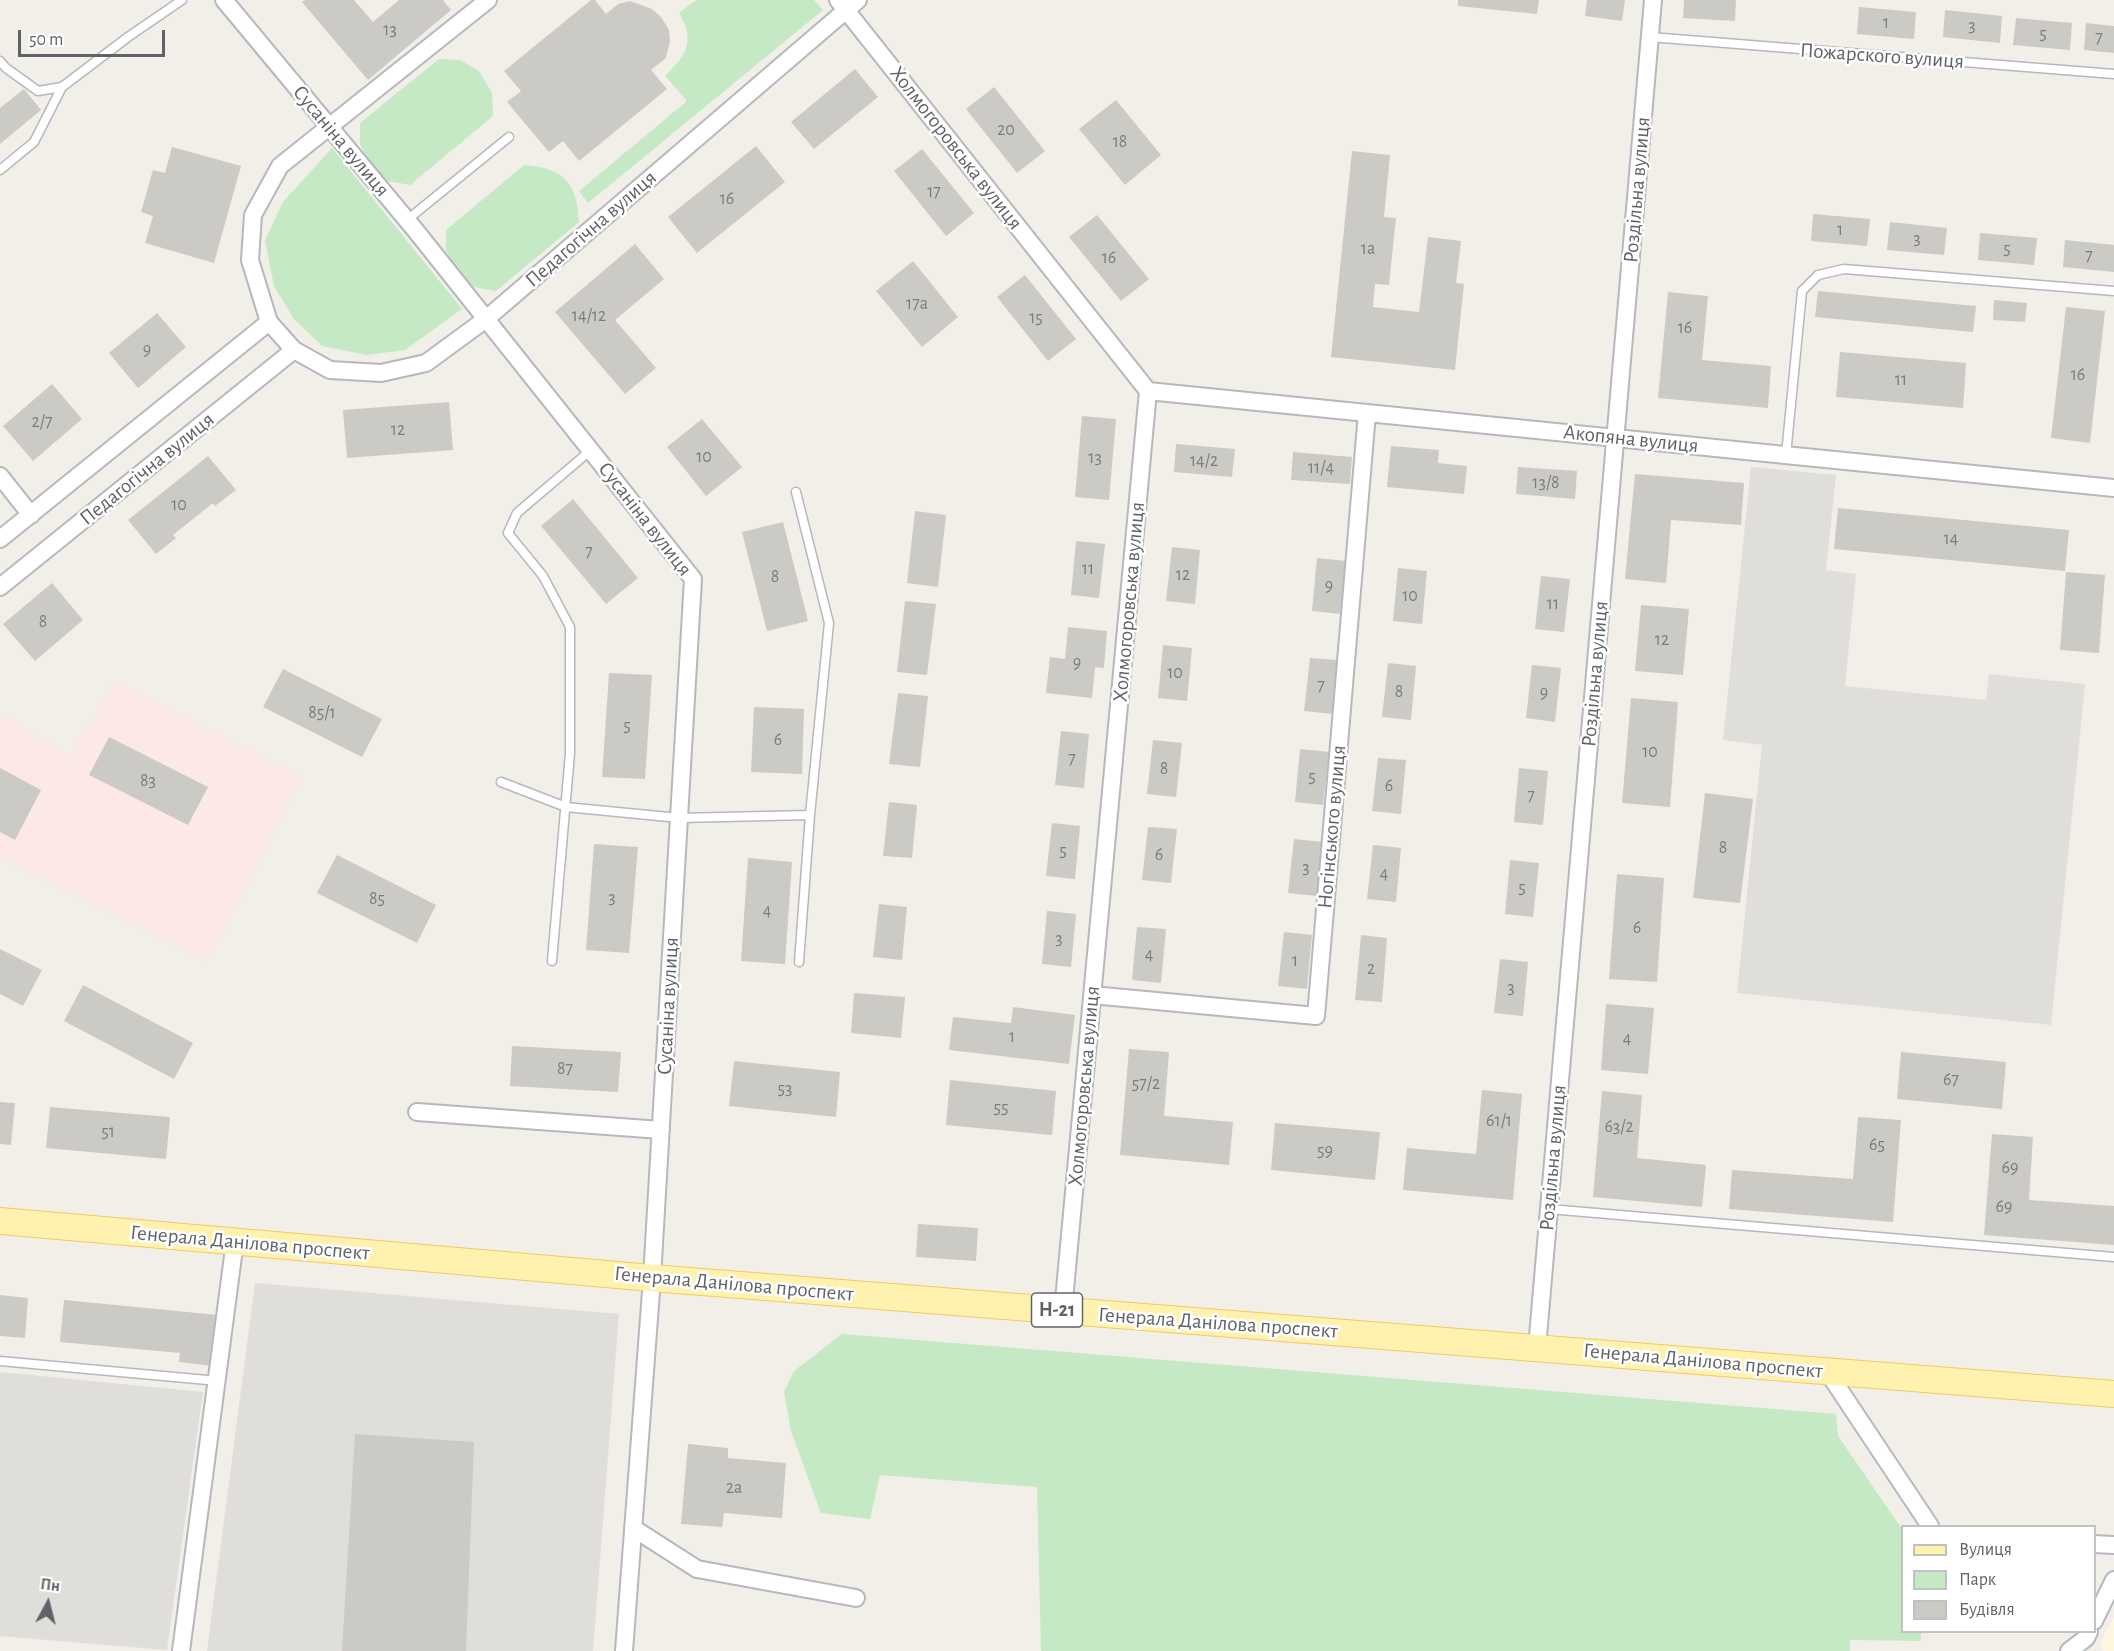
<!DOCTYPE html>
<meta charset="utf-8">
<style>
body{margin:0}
#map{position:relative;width:2114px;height:1651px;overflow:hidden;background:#f1efe8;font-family:"Alegreya Sans",sans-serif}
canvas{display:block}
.legend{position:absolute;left:1901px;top:1525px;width:195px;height:108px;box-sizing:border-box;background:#fff;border:2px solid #bfc1c3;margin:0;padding:8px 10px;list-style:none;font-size:18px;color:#5f6368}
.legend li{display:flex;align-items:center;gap:12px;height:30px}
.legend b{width:30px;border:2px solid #bfc1c3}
.north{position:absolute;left:18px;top:1573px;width:60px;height:60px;-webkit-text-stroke:4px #fff;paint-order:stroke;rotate:7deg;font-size:16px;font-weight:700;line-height:24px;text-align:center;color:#5f6368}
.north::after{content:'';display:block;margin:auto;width:21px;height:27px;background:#5f6368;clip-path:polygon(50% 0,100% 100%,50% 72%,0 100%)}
.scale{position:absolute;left:18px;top:30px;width:147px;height:27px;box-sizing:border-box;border:3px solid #5f6368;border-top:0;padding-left:8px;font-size:18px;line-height:21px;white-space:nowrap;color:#5f6368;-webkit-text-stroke:4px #fff;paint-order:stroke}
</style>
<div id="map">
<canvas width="2114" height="1651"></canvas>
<ul class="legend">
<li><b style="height:8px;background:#fff2af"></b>Вулиця</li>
<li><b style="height:16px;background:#c5e8c5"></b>Парк</li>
<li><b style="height:16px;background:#cccac5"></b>Будівля</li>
</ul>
<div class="north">Пн</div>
<div class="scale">50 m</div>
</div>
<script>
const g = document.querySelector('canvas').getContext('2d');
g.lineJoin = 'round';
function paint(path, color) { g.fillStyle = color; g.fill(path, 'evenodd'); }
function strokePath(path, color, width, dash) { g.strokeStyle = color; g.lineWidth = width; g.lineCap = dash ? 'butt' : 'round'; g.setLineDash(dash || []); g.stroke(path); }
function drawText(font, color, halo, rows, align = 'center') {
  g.font = font + ' "Alegreya Sans",sans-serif'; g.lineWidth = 5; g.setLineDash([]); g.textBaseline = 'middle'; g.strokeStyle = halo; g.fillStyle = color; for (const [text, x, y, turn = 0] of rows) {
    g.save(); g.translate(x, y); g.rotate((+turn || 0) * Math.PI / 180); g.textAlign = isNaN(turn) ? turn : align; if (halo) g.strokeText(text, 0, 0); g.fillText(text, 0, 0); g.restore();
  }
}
paint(new Path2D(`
 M2114,1618V1651H2103L2100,1643Z`), '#fef7e0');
paint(new Path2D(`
 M1751,467L1836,475L1826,570L1856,574L1845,686L1986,700L1989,674L2085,684L2051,1025L1737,993L1762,745L1723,740Z
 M255,1283L619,1314L593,1651H207Z
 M0,1372L203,1392L167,1650L0,1636Z`), '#e0deda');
paint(new Path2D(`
 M114,681L301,777L207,962L0,858V714L71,756Z`), '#fce8e6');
paint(new Path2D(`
 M696,0H814L823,10L588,203L579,191L687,101L665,76C686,55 696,42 679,13Z
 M439,59L460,60L479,71L492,93L493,116L410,185L388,181L370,166L360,144V123Z
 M332,148L462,309L405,350L367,355L322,346L294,319L274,286L265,240L283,202Z
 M524,165C564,168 577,183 579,222L496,291L474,287L456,272L446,250V230Z
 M842,1334L1836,1414L1838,1436L1902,1529V1632H1921V1641L1850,1640V1651H1041L1037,1487L880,1475L870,1519L821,1513L791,1431L784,1392L794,1371Z`), '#c5e8c5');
paint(new Path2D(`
 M305,0H354L373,22L399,0H443L451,10L368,80L302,2Z
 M591,0H595L606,14L618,4L630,1L652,9L661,17L669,30L670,41L666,58L651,70L667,89L579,161L563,141L549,152L507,102L521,91L504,71Z
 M1458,0H1539L1537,14L1458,6Z
 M1587,0H1625L1622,21L1585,16Z
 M1684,0H1736L1735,21L1683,18Z
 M1859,7L1916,12L1914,39L1857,34Z
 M1945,10L2002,16L2000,43L1943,37Z
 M2016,18L2072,23L2070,50L2013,45Z
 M2086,23L2114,26V53L2084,50Z
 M855,69L878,97L814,149L791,122Z
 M994,87L1045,151L1017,173L966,109Z
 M24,89L41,110L0,144V108Z
 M1116,100L1161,155L1125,185L1079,129Z
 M756,146L785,182L697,253L668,217Z
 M172,147L241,166L214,263L145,243L153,216L141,212L153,170L165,173Z
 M922,149L974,213L946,236L894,171Z
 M1352,151L1390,155L1384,217L1396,218L1389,285L1375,284L1373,307L1419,312L1428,237L1461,241L1456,283L1464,284L1455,370L1331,357Z
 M1813,214L1870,219L1867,246L1811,241Z
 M1097,215L1149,279L1121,301L1069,237Z
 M1890,222L1947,228L1944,255L1887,250Z
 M1980,233L2037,238L2034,265L1978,260Z
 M2065,240L2114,245V272L2063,267Z
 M635,244L664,279L615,320L656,368L625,394L555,312Z
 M913,261L958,317L922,347L876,291Z
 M1025,275L1076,339L1048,361L997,297Z
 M1818,291L1976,306L1973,332L1815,317Z
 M1668,292L1708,296L1702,360L1771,366L1768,408L1658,398Z
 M1994,300L2027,303L2025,322L1993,320Z
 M2066,307L2105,311L2090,443L2051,438Z
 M157,313L186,347L138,388L109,353Z
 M1840,352L1966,363L1963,408L1836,397Z
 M52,384L82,419L33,461L3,426Z
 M449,402L453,450L347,458L343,410Z
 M1082,416L1116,419L1109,500L1075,497Z
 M702,419L742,467L706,496L667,447Z
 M1176,444L1235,449L1232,477L1174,472Z
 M1391,446L1439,450L1438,463L1467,466L1464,494L1387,487Z
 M1293,452L1352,457L1350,484L1291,480Z
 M208,456L236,490L215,506L213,503L173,535L176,538L156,554L128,520Z
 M1518,467L1577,471L1575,499L1516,494Z
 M1635,474L1744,483L1741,525L1671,520L1666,583L1625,579Z
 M573,499L638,578L606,604L541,526Z
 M1838,508L2069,530L2065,571L1834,549Z
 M915,511L946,515L938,587L907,583Z
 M783,522L808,621L767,631L742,532Z
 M1076,541L1105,544L1099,598L1071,595Z
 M1172,547L1200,550L1195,604L1166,601Z
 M1317,558L1346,561L1340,614L1312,611Z
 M1398,568L1427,571L1422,624L1393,621Z
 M2066,572L2105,575L2099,653L2060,650Z
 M1541,576L1570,579L1564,632L1535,629Z
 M52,583L83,620L35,661L3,624Z
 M905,601L936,604L927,675L897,672Z
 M1641,605L1689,609L1683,675L1635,671Z
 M1068,627L1107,631L1104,668L1095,667L1092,698L1046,693L1050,657L1065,659Z
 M1163,645L1192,648L1187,701L1158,698Z
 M1310,658L1338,660L1333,714L1304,711Z
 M1388,663L1416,666L1411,720L1382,717Z
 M1532,665L1561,668L1555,722L1526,718Z
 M283,669L382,719L362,757L263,707Z
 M609,673L652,675L645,779L602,777Z
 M898,693L928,696L920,767L889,764Z
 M1631,698L1678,702L1670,807L1622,803Z
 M754,707L804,709L802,774L751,772Z
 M1061,731L1089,734L1084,788L1055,785Z
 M109,737L208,787L188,825L89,775Z
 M1153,740L1182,743L1176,797L1147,794Z
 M1300,749L1329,752L1323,805L1295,802Z
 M1378,758L1406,760L1401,814L1372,811Z
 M0,768L41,790L15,840L0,832Z
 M1519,768L1548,771L1543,825L1514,822Z
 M1705,793L1753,799L1740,903L1693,898Z
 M889,802L917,805L912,858L883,856Z
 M1052,823L1080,826L1075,879L1046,876Z
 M1148,827L1177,829L1171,883L1142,880Z
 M1294,839L1323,842L1317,896L1288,893Z
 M594,844L638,847L629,953L586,950Z
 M1373,845L1401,848L1396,902L1367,899Z
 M337,855L436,905L417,943L317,893Z
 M748,858L792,862L785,964L741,961Z
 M1510,860L1539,863L1533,917L1505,914Z
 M1617,874L1664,878L1657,982L1609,979Z
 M879,904L907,907L902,960L873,957Z
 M1047,911L1076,914L1071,967L1042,964Z
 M1137,927L1166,929L1161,983L1132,980Z
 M1284,932L1312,935L1307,989L1278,986Z
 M1361,935L1387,938L1382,1002L1355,1000Z
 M0,949L42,970L23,1006L0,994Z
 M1500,959L1528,962L1523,1016L1494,1013Z
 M83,985L193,1043L174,1079L64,1021Z
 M854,993L905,997L901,1038L851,1033Z
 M1606,1004L1654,1008L1648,1074L1601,1070Z
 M1013,1007L1075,1015L1069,1064L949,1050L953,1017L1011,1023Z
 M512,1046L621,1052L618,1092L510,1086Z
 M1129,1049L1169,1052L1164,1116L1233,1122L1229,1165L1120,1155Z
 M1901,1052L2006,1062L2002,1109L1897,1099Z
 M734,1061L840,1072L836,1117L729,1106Z
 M950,1080L1056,1091L1052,1135L946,1125Z
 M1482,1090L1522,1094L1513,1200L1403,1190L1407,1148L1476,1154Z
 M1602,1091L1642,1095L1637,1158L1706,1165L1702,1207L1593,1197Z
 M0,1102L15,1103L11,1145L0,1144Z
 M50,1107L170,1117L166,1159L46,1148Z
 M1858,1117L1901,1120L1893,1222L1729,1209L1732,1170L1853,1179Z
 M1275,1123L1380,1132L1375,1180L1271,1170Z
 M1992,1134L2033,1137L2029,1200L2114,1206V1245L1984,1235Z
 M918,1224L978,1228L976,1261L916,1257Z
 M0,1295L28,1298L25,1338L0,1336Z
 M64,1300L218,1315L213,1366L179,1362L180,1353L60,1342Z
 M355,1434L474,1442L466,1651H342Z
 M688,1444L728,1448V1458L786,1463L782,1518L724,1513L722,1527L681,1524Z`), '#cccac5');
const lane = new Path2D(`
 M1650,37L2114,74
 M0,61L6,68L38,91L62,87
 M0,170L34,142L62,87L128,37L182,0
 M407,220L509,137
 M1786,455L1802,291L1818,275L1844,269L2114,291
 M796,492L829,623L810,815L799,962
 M501,782L566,807L679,818L810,815
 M552,961L570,753V627L543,576L508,533L517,513L591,450
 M1549,1209L2114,1257
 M0,1361L218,1381`);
const street = new Path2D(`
 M224,0L416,231L693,579L652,1278L624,1651
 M488,0L280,166L253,215L250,260L269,322L294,350L330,370L381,373L426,363L486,319L858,0
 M838,0L1148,391L1063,1311
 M1148,391L2114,488
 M0,476L31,515
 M0,539L269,322
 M0,587L294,350
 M1092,995L1316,1016L1367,413
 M417,1112L661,1130
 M1537,1348L1653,0
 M1827,1371L1930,1526
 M633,1528L697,1569L856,1598
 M2094,1544L2114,1545
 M2094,1621L2114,1580
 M181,1651L235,1241
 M2069,1651L2086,1638L2089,1632`);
const primary = new Path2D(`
 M0,1221L652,1278L2114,1394`);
strokePath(lane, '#b5b8bc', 11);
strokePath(street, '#b5b8bc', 20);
strokePath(primary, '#f2c960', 28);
strokePath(lane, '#fff', 8);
strokePath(street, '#fff', 16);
strokePath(primary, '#fff2af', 26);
drawText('18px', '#7a7d7f', null, [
 ["1",1886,23],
 ["3",1972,26],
 ["13",390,30],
 ["5",2043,34],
 ["7",2099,38],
 ["20",1006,130],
 ["18",1120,142],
 ["17",934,192],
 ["16",727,199],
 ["1",1840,230],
 ["3",1917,239],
 ["1а",1368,249],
 ["5",2007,249],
 ["7",2089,256],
 ["16",1109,258],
 ["17а",917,304],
 ["14/12",589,316],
 ["15",1036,318],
 ["16",1685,328],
 ["9",147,350],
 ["16",2078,375],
 ["11",1901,380],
 ["2/7",42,422],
 ["12",398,430],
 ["10",704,457],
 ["13",1095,458],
 ["14/2",1204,461],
 ["11/4",1321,468],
 ["13/8",1546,483],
 ["10",179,505],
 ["14",1951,539],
 ["7",589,552],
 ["11",1088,569],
 ["12",1183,575],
 ["8",775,577],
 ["9",1329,586],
 ["10",1410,596],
 ["11",1553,604],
 ["8",43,622],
 ["12",1662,640],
 ["9",1077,663],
 ["10",1175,673],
 ["7",1321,686],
 ["8",1399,692],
 ["9",1544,693],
 ["85/1",322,713],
 ["5",627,726],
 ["6",778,740],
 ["10",1650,752],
 ["7",1072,759],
 ["8",1164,769],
 ["5",1312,777],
 ["83",148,781],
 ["6",1389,786],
 ["7",1531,796],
 ["8",1723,848],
 ["5",1063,851],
 ["6",1159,855],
 ["3",1306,868],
 ["4",1384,874],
 ["5",1522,888],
 ["3",612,898],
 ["85",377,899],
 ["4",767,911],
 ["6",1637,928],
 ["3",1059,939],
 ["4",1149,955],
 ["1",1295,961],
 ["2",1371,969],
 ["3",1511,988],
 ["1",1012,1037],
 ["4",1627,1039],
 ["87",565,1069],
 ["67",1951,1080],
 ["57/2",1146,1084],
 ["53",785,1089],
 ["55",1001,1108],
 ["61/1",1499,1121],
 ["63/2",1619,1127],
 ["51",108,1132],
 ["65",1877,1145],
 ["59",1325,1151],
 ["69",2010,1168],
 ["69",2004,1207],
 ["2а",734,1488]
]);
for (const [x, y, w] of [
 [1057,1310,51]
]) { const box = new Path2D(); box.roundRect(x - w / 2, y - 17, w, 34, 4.5); g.fillStyle = '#fff'; g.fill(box); strokePath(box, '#5f6368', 1.5); }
drawText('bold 20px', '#5f6368', null, [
 ["Н-21",1057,1310]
]);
drawText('21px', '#5f6368', '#fff', [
 ["Пожарского вулиця",1882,56,4],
 ["Сусаніна вулиця",341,141,50],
 ["Холмогоровська вулиця",956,148,52],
 ["Роздільна вулиця",1637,190,-85],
 ["Педагогічна вулиця",591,229,-41],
 ["Акопяна вулиця",1631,439,6],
 ["Педагогічна вулиця",147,469,-39],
 ["Сусаніна вулиця",645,519,52],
 ["Холмогоровська вулиця",1129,602,-85],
 ["Роздільна вулиця",1595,674,-85],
 ["Ногінського вулиця",1332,827,-85],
 ["Сусаніна вулиця",668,1006,-87],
 ["Холмогоровська вулиця",1084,1086,-85],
 ["Роздільна вулиця",1553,1158,-85],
 ["Генерала Данілова проспект",250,1243,5],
 ["Генерала Данілова проспект",734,1284,5],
 ["Генерала Данілова проспект",1218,1323,4],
 ["Генерала Данілова проспект",1703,1361,5]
]);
</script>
